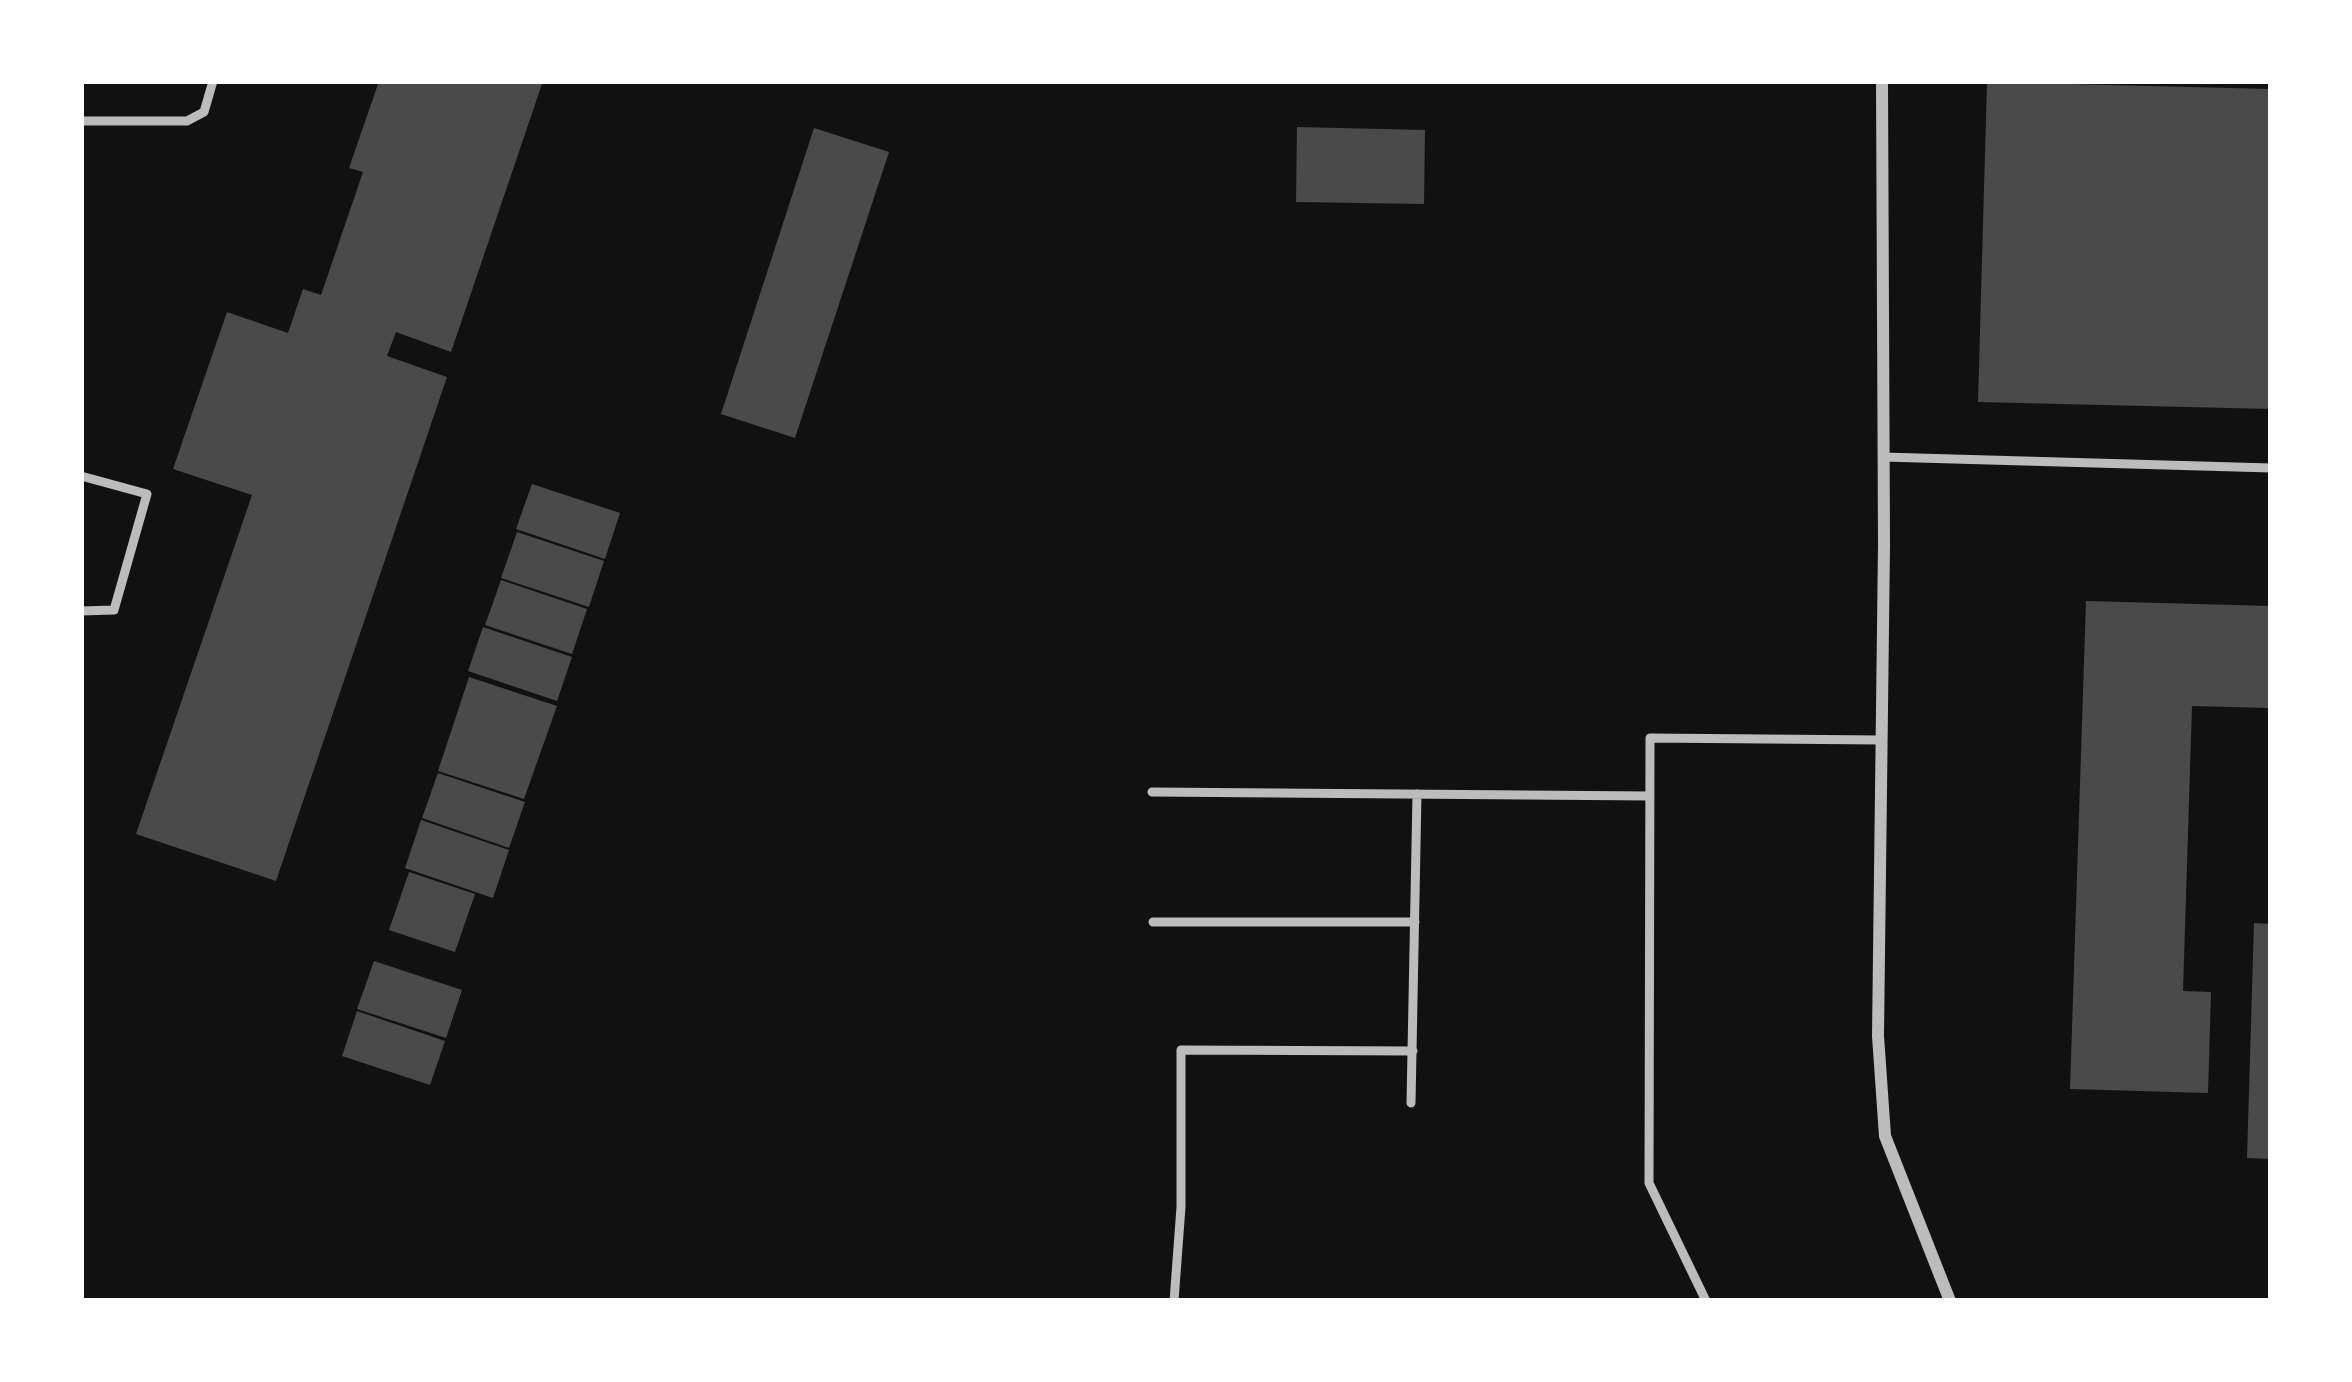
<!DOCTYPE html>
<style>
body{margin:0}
#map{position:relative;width:2352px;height:1382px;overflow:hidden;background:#111;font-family:"Source Sans 3",sans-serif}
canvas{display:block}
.frame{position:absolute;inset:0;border:84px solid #fff;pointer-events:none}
</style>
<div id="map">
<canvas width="2352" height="1382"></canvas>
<div class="frame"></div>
</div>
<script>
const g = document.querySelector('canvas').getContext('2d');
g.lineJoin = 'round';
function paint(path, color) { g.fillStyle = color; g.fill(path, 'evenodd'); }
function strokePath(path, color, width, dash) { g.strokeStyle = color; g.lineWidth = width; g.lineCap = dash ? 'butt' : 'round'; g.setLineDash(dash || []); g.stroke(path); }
paint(new Path2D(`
 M379,81H543L451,352L396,332L387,356L447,377L276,881L136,834L252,495L173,469L227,312L288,333L303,289L321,295L363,172L349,168Z
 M1987,82L2271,89V409L1978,402Z
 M1297,127L1425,130L1424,204L1296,202Z
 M814,128L889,152L795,438L721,414Z
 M532,484L620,513L605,559L516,529Z
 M517,532L604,561L589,607L501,578Z
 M501,580L587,609L572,654L485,625Z
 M2086,601L2271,606L2269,708L2192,706L2183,991L2211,992L2208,1093L2070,1089Z
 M483,627L572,657L557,701L468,671Z
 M469,677L557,706L524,799L438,771Z
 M438,773L525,802L509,848L422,818Z
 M421,820L509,850L493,898L405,868Z
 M409,872L475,894L455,952L389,930Z
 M2254,923L2271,924V1159L2247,1158Z
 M374,961L462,990L446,1038L357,1009Z
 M357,1011L445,1041L430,1085L342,1056Z`), '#4a4a4a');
strokePath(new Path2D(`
 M81,121H187L204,112L213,81
 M1883,457L2271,468
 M81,476L147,494L114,610L81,611
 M1152,792L1650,796
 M1153,922H1415
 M1411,1103L1417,794
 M1174,1301L1181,1207V1050L1413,1051
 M1706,1301L1649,1183L1650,738L1880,740`), '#bcbcbc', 9);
strokePath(new Path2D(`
 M1882,81L1884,545L1878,1036L1885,1136L1950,1301`), '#bcbcbc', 12);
</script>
